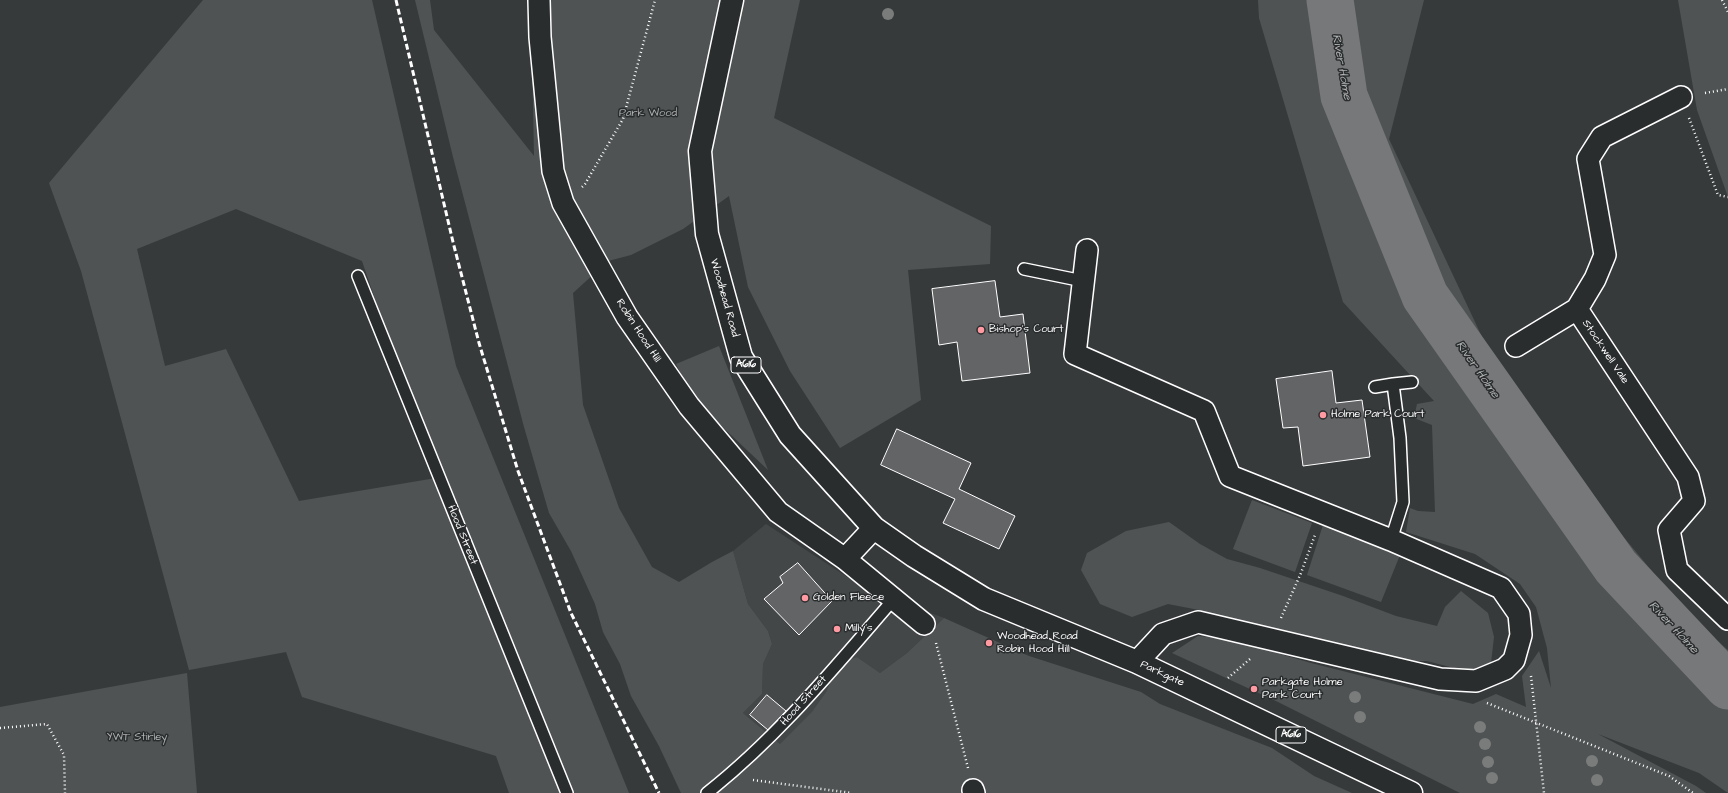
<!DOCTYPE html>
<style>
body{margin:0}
canvas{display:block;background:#373a3b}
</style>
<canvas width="1728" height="793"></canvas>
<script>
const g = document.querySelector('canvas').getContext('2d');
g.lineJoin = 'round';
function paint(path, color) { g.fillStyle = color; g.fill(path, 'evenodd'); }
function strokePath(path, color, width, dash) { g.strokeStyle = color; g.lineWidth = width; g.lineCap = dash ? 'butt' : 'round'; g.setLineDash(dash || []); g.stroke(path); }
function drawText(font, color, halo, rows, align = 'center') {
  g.font = font + ' "Architects Daughter",sans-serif'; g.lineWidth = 3; g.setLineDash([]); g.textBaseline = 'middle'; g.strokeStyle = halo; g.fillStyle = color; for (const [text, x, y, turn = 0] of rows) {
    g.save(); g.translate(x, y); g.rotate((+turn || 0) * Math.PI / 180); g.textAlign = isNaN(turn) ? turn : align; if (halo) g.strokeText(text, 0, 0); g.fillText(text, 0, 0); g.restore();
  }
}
paint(new Path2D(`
 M766,524L864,588L944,618L907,653L880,673L857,657L839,663L826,692L812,713L780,744L743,713L762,694L763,664L772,644L768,631L748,604L733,551Z`), '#444748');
paint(new Path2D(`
 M203,0H372L456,366L629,793H509L496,756L302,697L286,652L189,670L81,271L49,183ZM236,209L362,261L436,478L299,501L226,349L165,366L137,249Z
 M415,0H430L434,30L534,156L531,0H800L774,118L991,226L990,264L908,270L921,400L840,448L790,371L748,287L729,196L683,229L631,255L608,261L573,293L583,405L619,508L652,567L679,582L712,562L733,551L748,604L768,631L772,644L763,664L762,694L743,713L780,744L812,712L826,692L839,663L857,657L880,673L907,653L944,618L1029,656L1141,692L1160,704L1272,748L1314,776L1352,793H681L659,746L631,696L620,664L603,632L595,604L571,551L549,513L524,427L453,157Z
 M1258,0H1424L1389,139L1483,339L1617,529L1691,618L1728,650V793L1699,773L1598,734L1696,786L1706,793H1460L1278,702L1172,653L1198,636L1229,639L1311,663L1473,704L1496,694L1526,707L1522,676L1539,651L1551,688L1547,648L1536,607L1520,584L1475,554L1406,532L1410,508L1418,511L1435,512L1432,425L1414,418L1417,404L1434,401L1343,302L1259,18Z
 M1678,0H1728V197L1697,110Z
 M719,346L768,470L693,399L676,364Z
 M1252,500L1312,523L1295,572L1233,549Z
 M1169,522L1200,544L1227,559L1260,568L1343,596L1396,616L1437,626L1445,607L1461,591L1488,613L1494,637L1491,663L1469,672L1427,661H1395L1248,625L1199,610L1168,604L1132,617L1100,604L1081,570L1087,553L1126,531Z
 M1323,525L1400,555L1381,602L1307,575Z
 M187,673L197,793H0V707Z`), '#505354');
strokePath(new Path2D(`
 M1330,0L1344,96L1425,296L1616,567L1728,686`), '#767879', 47);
const building = new Path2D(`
 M995,281L1000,317L1023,314L1030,373L962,381L957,342L939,345L932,289Z
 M1332,371L1336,403L1362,400L1370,457L1303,466L1298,427L1283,428L1276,379Z
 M897,429L971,463L959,489L1015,516L999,549L943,523L955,499L881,465Z
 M798,563L832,601L799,635L764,599L783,583L780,577Z
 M767,695L786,711L768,730L750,715Z`);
paint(building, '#636465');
strokePath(building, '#fff', 1);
const service = new Path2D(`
 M1024,269L1083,281
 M358,276L567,793
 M1393,384L1412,382
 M1375,387L1393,384L1400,438L1403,502L1391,540
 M707,793C778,737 834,668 893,600`);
const minor = new Path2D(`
 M539,0L540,37L553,171L563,203L627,317L689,406L778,512L845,559L874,528
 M1681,97L1602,137L1588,159L1605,255L1595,279L1577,309L1688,477L1694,501L1669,530L1677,570L1728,619
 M1087,250L1075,354L1204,411L1230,476L1391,540L1501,588L1519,614L1521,635L1514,660L1505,669L1476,681L1440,679L1198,622L1163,634L1137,662
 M1516,346L1577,309
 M845,559L924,624
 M973,790L974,793`);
const primary = new Path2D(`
 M732,0L700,151L707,234L741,357L790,435L874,528L914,556L984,599L1137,662L1411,793`);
strokePath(service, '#fff', 14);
strokePath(minor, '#fff', 24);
strokePath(primary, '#fff', 25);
strokePath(new Path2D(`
 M1722,0L1728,12
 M1705,93L1728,89
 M1689,118L1718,195L1728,197
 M582,187L585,184L623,119L655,0
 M1281,618L1301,573L1315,535
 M936,643L968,768
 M1531,676L1544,793
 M1228,678L1250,659
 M1487,703L1669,776L1693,793
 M0,728L47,724L64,755L65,793
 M753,780L852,793`), '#fff', 2.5, [1, 3]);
strokePath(service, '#2a2d2e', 11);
strokePath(minor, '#2a2d2e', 21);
strokePath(primary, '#2a2d2e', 22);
strokePath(new Path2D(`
 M396,0L453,242L479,343L518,471L571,613L659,793`), '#fff', 3, [6, 3]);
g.fillStyle = '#7a7c7c';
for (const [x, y] of [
 [888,14],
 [1355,697],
 [1360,717],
 [1480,727],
 [1485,744],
 [1592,761],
 [1488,762],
 [1492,778],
 [1597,780]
]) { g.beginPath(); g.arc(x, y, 6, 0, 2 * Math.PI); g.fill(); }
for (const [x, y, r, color] of [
 [981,330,4,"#ff9aa2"],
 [1323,415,4,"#ff9aa2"],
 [805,598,4,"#ff9aa2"],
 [837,629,4,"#ff9aa2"],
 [989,643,4,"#ff9aa2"],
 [1254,689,4,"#ff9aa2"]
]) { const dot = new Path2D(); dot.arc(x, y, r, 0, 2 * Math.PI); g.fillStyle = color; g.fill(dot); strokePath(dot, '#2a2d2e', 1.5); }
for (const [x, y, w] of [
 [746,365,30],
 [1291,735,30]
]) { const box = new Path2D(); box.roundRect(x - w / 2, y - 8, w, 16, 3); g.fillStyle = '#2a2d2e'; g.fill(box); strokePath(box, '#fff', 1); }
drawText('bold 10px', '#fff', null, [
 ["A616",746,365],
 ["A616",1291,735]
]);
drawText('11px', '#b0b2b2', '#2a2d2e', [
 ["Park Wood",648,114],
 ["YWT Stirley",137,738]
]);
drawText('11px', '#fff', '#2a2d2e', [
 ["Woodhead Road",724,298,74],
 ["Robin Hood Hill",638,331,57],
 ["Stockwell Vale",1605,352,56],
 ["Hood Street",462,535,68],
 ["Parkgate",1162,674,25],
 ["Hood Street",804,701,-48]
]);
drawText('11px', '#fff', '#2a2d2e', [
 ["Bishop's Court",989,330],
 ["Holme Park Court",1331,415],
 ["Golden Fleece",813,598],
 ["Milly's",845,629],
 ["Woodhead Road",997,637],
 ["Robin Hood Hill",997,650],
 ["Parkgate Holme",1262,683],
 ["Park Court",1262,696]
], 'left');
drawText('italic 12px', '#b4b5b5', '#2a2d2e', [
 ["River Holme",1341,67,80],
 ["River Holme",1477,370,55],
 ["River Holme",1673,628,47]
]);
</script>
